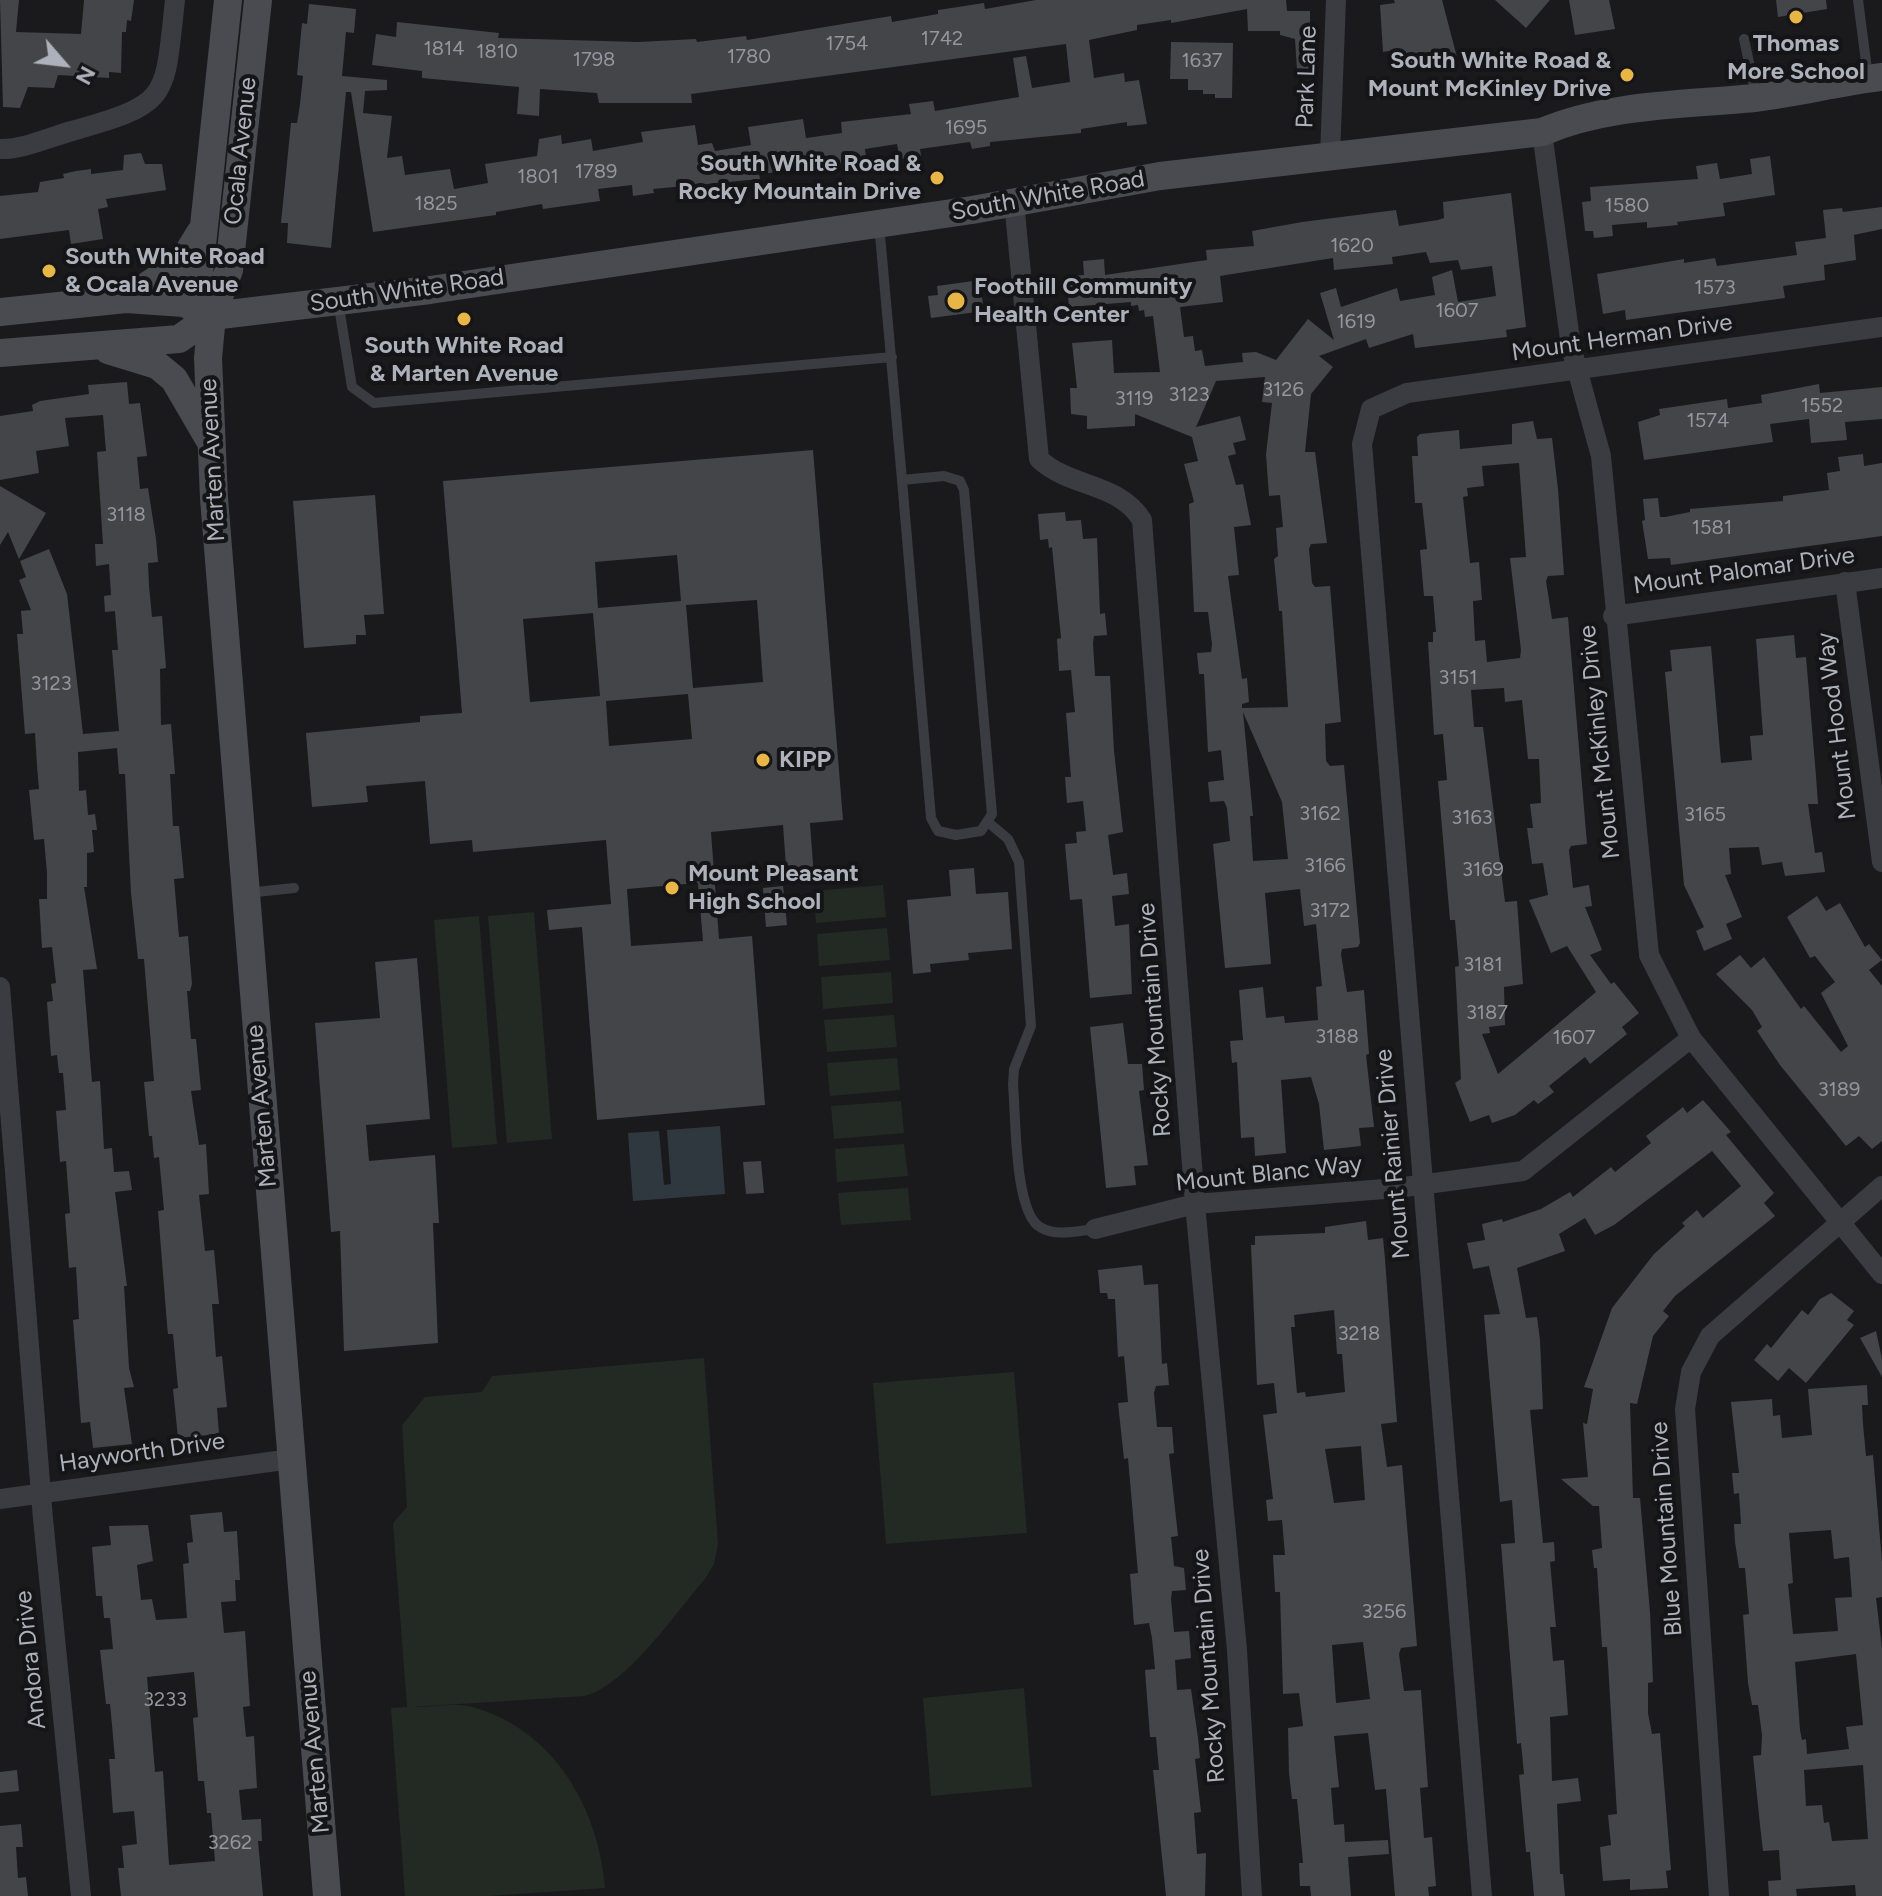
<!DOCTYPE html>
<style>
body{margin:0}
#map{position:relative;width:1882px;height:1896px;overflow:hidden;background:#1a1a1c;font-family:Figtree,sans-serif}
canvas{display:block}
.north{position:absolute;left:24px;top:24px;width:80px;height:80px;-webkit-text-stroke:6px #151517;paint-order:stroke;rotate:118deg;font-size:22px;font-weight:700;line-height:32px;text-align:center;color:#adb1bb}
.north::after{content:'';display:block;margin:auto;width:28px;height:36px;background:#adb1bb;clip-path:polygon(50% 0,100% 100%,50% 72%,0 100%)}
</style>
<div id="map">
<canvas width="1882" height="1896"></canvas>
<div class="north">N</div>
</div>
<script>
const g = document.querySelector('canvas').getContext('2d');
g.lineJoin = 'round';
function paint(path, color) { g.fillStyle = color; g.fill(path, 'evenodd'); }
function strokePath(path, color, width, dash) { g.strokeStyle = color; g.lineWidth = width; g.lineCap = dash ? 'butt' : 'round'; g.setLineDash(dash || []); g.stroke(path); }
function drawText(font, color, halo, rows, align = 'center') {
  g.font = font + ' Figtree,sans-serif'; g.lineWidth = 8; g.setLineDash([]); g.textBaseline = 'middle'; g.strokeStyle = halo; g.fillStyle = color; for (const [text, x, y, turn = 0] of rows) {
    g.save(); g.translate(x, y); g.rotate((+turn || 0) * Math.PI / 180); g.textAlign = isNaN(turn) ? turn : align; if (halo) g.strokeText(text, 0, 0); g.fillText(text, 0, 0); g.restore();
  }
}
paint(new Path2D(`
 M883,885L886,917L816,923L813,891Z
 M534,912L552,1139L507,1143L488,916Z
 M479,916L497,1144L452,1148L434,920Z
 M887,928L890,960L819,966L817,934Z
 M891,972L893,1003L823,1009L821,977Z
 M894,1015L897,1047L827,1052L824,1020Z
 M897,1058L900,1090L830,1096L827,1063Z
 M901,1101L904,1133L834,1139L831,1106Z
 M904,1144L908,1176L837,1182L835,1149Z
 M908,1188L911,1220L841,1225L838,1193Z
 M704,1358L718,1544L714,1564L705,1579C674,1614 629,1683 585,1696L411,1707C430,1708 454,1702 472,1707C554,1729 599,1809 605,1888L489,1896H405L391,1708L407,1707L393,1523L407,1507L402,1425L425,1397L482,1392L492,1376Z
 M1014,1372L1027,1533L886,1544L873,1383Z
 M1024,1688L1032,1787L931,1796L923,1698Z`), '#222a23');
paint(new Path2D(`
 M720,1126L725,1194L633,1201L628,1133L659,1131L664,1185L671,1184L667,1130Z`), '#30383f');
paint(new Path2D(`
 M0,0H19L16,32L81,34L84,0H134L131,21L127,20L126,32H122L121,73L109,72V78L58,75L54,88L28,87L20,108L3,107Z
 M1036,0H1286L1287,11H1310V70H1297L1295,39L1280,35V31H1248L1247,9L1171,23V20L1137,25V30L1089,40L1094,78L1124,73L1125,82L1139,80L1147,124L1127,126V122L1081,129V133L990,142V146L972,149L970,142L920,149L921,156L900,159L897,144L865,149L867,163L759,174L760,179L653,189L654,193L633,196L632,185L598,189L600,201L543,209L542,204L496,212V215L373,232L351,92H346L331,248L287,243L288,223H281L291,123H297L300,104L303,76L297,75L302,23L307,24L309,4L356,9L354,33L346,32L342,76L387,80V90L365,91L363,113L392,116L387,158L402,156L405,175L450,169L454,189L488,183L485,164L537,156L539,139L561,135L562,144L591,139L593,151L643,142L641,132L695,125L698,145L712,143L715,151L751,145L748,127L803,119L806,138L842,133L841,122L911,114L909,104L933,101L935,111L1019,97L1013,58L1026,56L1032,88L1070,82L1066,44L691,94L692,103H599L597,93L540,89L539,116L517,114L519,87L422,78V71L372,65L376,34L396,37L397,22L499,33L498,38L638,42L696,39L697,42L746,36L747,40L891,16L892,22L938,14V10L958,7L984,3L985,9Z
 M1394,0H1442L1458,61L1393,70L1389,51L1383,52L1380,5L1395,3Z
 M1495,0H1550L1526,28Z
 M1569,0H1609L1615,29L1575,35Z
 M1776,0H1826L1827,9L1778,17Z
 M1171,42L1233,43L1232,98H1215V94H1203V90H1188V79H1170Z
 M141,153L145,164H162L166,190L106,199L108,207L98,209L103,239L71,244L69,230L0,239V196L38,192L40,182L64,178L63,174L76,171L91,169V174L123,170L124,155Z
 M1770,156L1775,195L1723,203L1725,216L1677,222L1678,225L1647,228V222L1612,225L1613,236L1594,238L1593,231H1585L1582,202L1591,201L1590,187L1698,179L1696,166L1717,163L1720,179L1752,174L1750,159Z
 M1511,193L1526,327L1506,330L1507,337L1415,348L1413,334L1369,348L1366,339L1319,356L1333,367L1311,394L1305,452H1315L1327,543L1311,544L1309,549L1312,583L1315,587L1330,586L1341,722L1325,724L1326,761L1330,766L1344,765L1360,943L1358,947L1342,949L1341,954L1347,992L1364,990L1369,1054L1366,1055L1374,1127L1359,1128L1361,1146L1324,1150L1319,1104L1311,1077L1281,1080L1286,1153L1255,1156L1254,1137L1241,1138L1237,1062L1232,1063L1230,1041L1243,1040L1239,990L1263,987L1266,1018L1284,1016L1285,1023L1318,1020L1316,987L1322,986L1316,924L1304,926L1300,889L1265,893L1271,964L1225,968L1213,844L1230,841L1227,808L1224,801L1210,802L1208,782L1224,780L1221,750L1208,752L1204,674H1199L1197,653L1211,652L1212,644L1208,612H1194L1189,504L1194,502L1184,464L1198,461L1192,437L1135,414V426L1087,429V416L1071,414L1070,388H1077L1072,343L1112,340L1114,373L1160,372L1153,316L1145,317L1144,310L1139,311L1138,305L1131,306V302L1069,307L1066,276L1084,275L1083,261L1104,259L1105,275L1207,260L1206,250L1254,246L1252,231L1302,222L1396,210L1399,226L1438,220L1444,218L1443,202ZM1426,252L1430,263L1458,260L1461,270L1492,266L1496,296L1458,302L1452,270L1432,277L1435,295L1400,301L1397,288L1341,307L1336,288L1320,293L1334,340L1308,319L1276,360L1256,352L1242,353L1243,362L1205,366L1202,350L1195,351L1193,336L1184,337L1180,307L1223,302L1220,276L1333,258L1334,270L1393,264L1392,257ZM1265,377L1262,402L1272,403L1266,454L1269,496L1280,495L1283,527L1276,528L1278,556L1274,559L1279,611H1282L1288,707L1242,708V704L1249,702L1247,678L1242,679L1228,576L1239,575L1234,527L1251,525L1243,484L1236,485L1228,456L1236,454L1233,443L1246,440L1240,416L1196,427L1216,381ZM1243,712L1282,802L1288,859L1253,861L1250,816H1253Z
 M1882,207V229L1854,235L1856,260L1824,265L1825,280L1783,286L1785,298L1626,320L1625,310L1603,314L1597,274L1684,259V263L1715,258L1717,266L1797,255L1795,242L1826,238L1823,210L1842,208L1843,212Z
 M980,280L983,305L976,306L977,312L931,318L928,296L938,295L937,286Z
 M127,382L129,404L140,403L147,456L137,457L140,489L148,488L156,539L158,562L148,563L149,586L152,617L162,616L166,668L160,669L161,725L171,724L175,774H170L173,826H179L184,878L174,879L179,937L188,936L192,984L190,991H187L191,1039H196L201,1090L191,1091L199,1145L206,1144L209,1194L199,1195L205,1251L214,1250L219,1304H212L216,1357L222,1356L227,1407L217,1408L219,1434L178,1438L173,1389L178,1388L173,1334H168L167,1324L158,1211L164,1210L159,1157L154,1158L152,1136H149L144,1082L154,1081L144,959H138L131,893L125,774H119L117,748L78,752L79,791L86,790L88,815L95,814L97,830H92L94,852L87,853V887H84L97,969L83,970L92,1082L100,1081L104,1149L112,1148L114,1172L129,1171L132,1190L115,1192L127,1286H124L129,1368L134,1387L124,1388L132,1444L93,1448L90,1422L81,1423L73,1320L79,1319L76,1267L69,1268L65,1214L70,1213L66,1161L60,1162L56,1111L66,1110L63,1073H59L57,1055L51,1056L47,1002L53,1001L51,984L56,983L52,947L42,948L39,899H47V873L44,839L34,840L29,790L39,789L37,766L35,733L25,734L17,634H23L21,611L31,610L19,580L26,577L20,561L49,549L67,594L83,734L119,731L112,650H118L115,611L105,612L104,596L111,595L109,564L96,566L95,544H103L97,452L106,451L103,415L65,418L69,446L36,451L39,473L0,480V416L33,411L32,405L40,401L89,394L88,385Z
 M1819,384L1820,393L1882,387V419L1845,422L1847,440L1811,443L1809,419L1770,424L1773,442L1644,460L1638,422L1660,415L1659,409L1727,399L1728,408L1762,403L1761,395Z
 M1533,421L1537,439L1552,438L1558,489L1564,575L1548,576L1546,581L1552,619L1568,617L1587,844L1571,846L1569,850L1573,888L1589,885L1592,906L1585,907L1602,950L1590,955L1611,984L1614,982L1639,1013L1622,1027L1627,1034L1590,1064L1585,1057L1549,1086L1554,1092L1538,1104L1534,1100L1515,1115L1492,1123L1489,1115L1470,1122L1455,1083L1461,1079L1455,967L1459,966L1455,920H1450L1438,781L1447,780L1443,734L1434,735L1428,642H1433V632H1436L1433,596H1424L1420,550L1427,549L1422,503H1415L1412,456H1418L1417,437L1420,434L1459,430L1460,449L1512,444V424ZM1519,463L1526,557L1510,558L1521,650L1520,658L1487,662L1485,640L1475,641L1473,601L1482,600L1479,562L1470,563L1463,497L1468,496L1467,488L1484,486L1482,466ZM1504,688L1505,702L1522,700L1528,759H1539L1541,803L1530,804L1533,828H1527L1532,864L1543,863L1548,895L1529,900L1551,953L1567,946L1596,992L1498,1074L1482,1034L1490,1033L1489,1027L1505,1025L1504,987L1523,984L1517,901L1505,902L1483,727H1474L1471,690Z
 M813,450L843,820L810,823L814,878L787,880L783,825L711,832L719,939L752,936L765,1105L597,1120L582,927L549,930L547,910L611,904L606,840L473,852L472,840L430,844L425,781L366,786L368,802L312,807L306,733L420,722V716L462,713L443,481ZM677,555L681,601L598,608L595,562ZM757,600L763,682L693,688L686,605ZM593,613L600,696L530,702L523,619ZM688,694L692,739L609,746L606,701ZM698,883L703,941L631,946L627,889Z
 M1863,454L1864,466L1882,463V536L1671,565L1670,558L1648,559L1642,521L1645,520L1643,499L1658,498L1660,517H1665L1690,512V509L1783,501V496L1829,490L1827,473L1840,471L1838,457Z
 M0,486L46,513L19,559L8,532L0,545Z
 M375,495L384,614L364,615L366,635H356V644L304,648L293,501Z
 M1065,512L1066,521L1081,520L1083,539L1097,538L1100,614L1105,613L1107,635L1094,636L1093,643L1095,676H1110L1114,751L1123,832L1108,835L1113,875L1127,873L1129,894L1112,896L1115,926L1129,924L1132,994L1090,998L1082,899L1070,900L1065,844L1077,843L1076,832L1086,831L1083,801L1067,803L1065,777H1071L1066,713L1075,712L1071,670L1059,671L1057,639L1061,638L1052,547L1049,548L1048,539L1040,540L1038,514Z
 M1794,635L1796,658L1806,657L1816,776L1818,804H1808L1815,853L1822,852L1825,872L1785,876L1782,862L1762,865L1759,847L1729,848L1731,874L1725,875L1742,917L1726,924L1732,939L1704,951L1696,931L1704,927L1684,885L1665,672L1672,671L1670,650L1711,646L1721,763L1752,760L1750,736L1763,735L1756,639Z
 M974,868L976,894L1008,892L1012,949L968,953L969,960L930,964L931,972L913,974L907,900L951,896L949,870Z
 M783,886L787,925L766,927L763,888Z
 M1817,896L1826,911L1840,903L1865,947L1869,944L1882,960L1869,970L1882,986V1141L1872,1149L1859,1136L1846,1146L1780,1065L1757,1031L1762,1027L1752,1010L1716,974L1740,955L1751,968L1764,957L1801,1009L1804,1006L1841,1052L1848,1046L1821,993L1835,982L1815,956L1810,958L1787,917Z
 M417,958L430,1119L366,1125L369,1161L435,1155L439,1223H433L438,1343L344,1351L340,1231L331,1232L315,1023L380,1018L375,962Z
 M1123,1023L1128,1064H1142L1144,1090L1139,1091L1148,1165L1134,1166L1136,1185L1106,1188L1090,1027Z
 M1703,1100L1731,1132L1726,1135L1774,1193L1764,1203L1775,1216L1675,1296L1663,1311L1669,1316L1653,1336L1637,1404L1630,1403L1633,1498H1640L1650,1612L1653,1682L1648,1683V1713L1652,1734L1660,1733L1671,1870L1666,1871L1668,1888L1630,1890V1879L1603,1881L1600,1847L1611,1845L1608,1815L1617,1814L1607,1647H1602L1597,1568H1594L1592,1550L1602,1548L1599,1506H1593L1561,1479L1588,1477L1583,1423L1587,1424L1593,1389L1584,1387L1612,1308L1654,1254L1685,1226L1682,1223L1697,1210L1703,1218L1741,1186L1712,1151L1614,1225L1595,1235L1585,1218L1559,1234L1565,1251L1517,1268L1526,1318L1537,1317L1540,1340L1543,1409L1530,1410L1543,1543L1554,1542L1555,1561L1550,1562L1556,1627H1550L1553,1661L1564,1660L1568,1715L1550,1717L1552,1781L1578,1778L1581,1801L1557,1804L1560,1874H1563L1565,1896H1534L1530,1852H1526L1519,1775L1524,1774L1521,1743L1517,1744L1501,1544L1515,1543L1512,1500L1500,1502L1484,1315L1500,1314L1489,1266L1473,1269L1467,1243L1485,1240L1482,1224L1502,1219L1503,1222L1541,1209L1570,1192L1573,1197L1611,1167L1615,1172L1651,1143L1646,1136L1683,1107L1687,1113Z
 M761,1161L764,1193L746,1194L743,1162Z
 M1366,1221L1368,1240L1383,1238L1385,1259L1397,1422L1381,1424L1387,1467L1402,1465L1417,1646L1401,1648L1399,1654L1404,1691L1421,1690L1428,1787L1420,1788L1424,1838L1432,1837L1436,1886L1428,1887L1429,1896H1395L1386,1789L1375,1790L1368,1733L1334,1736L1339,1787L1331,1788L1334,1825L1344,1824L1345,1842L1388,1840L1389,1854L1348,1857L1351,1896H1311L1310,1886H1300L1299,1863H1303L1297,1799H1292L1289,1773L1288,1728L1303,1726L1299,1693L1283,1694L1280,1592H1275L1273,1555H1285L1282,1520L1268,1521L1266,1500L1273,1499L1263,1415L1277,1413L1274,1383L1257,1385L1251,1245H1255V1236L1325,1233V1227ZM1334,1310L1337,1354H1342L1345,1392L1306,1397L1305,1392L1297,1393L1291,1327H1295L1294,1315ZM1361,1446L1365,1500L1334,1503L1325,1449ZM1363,1642L1370,1699L1336,1703L1332,1645Z
 M1142,1265L1144,1285L1158,1284L1162,1364L1167,1363L1169,1385L1156,1386L1154,1393L1157,1427H1172L1174,1453L1169,1454L1178,1536L1171,1537L1174,1566L1184,1568L1186,1590L1172,1591L1171,1599L1174,1632L1189,1631L1191,1658L1175,1660L1177,1690L1191,1689L1198,1738L1200,1758L1195,1759L1201,1812L1194,1813L1197,1854L1206,1853L1205,1896H1166L1153,1770H1159L1156,1737H1150L1145,1670L1155,1669L1152,1638L1149,1623L1134,1625L1130,1574L1138,1573L1128,1458L1124,1459L1118,1403L1128,1402L1124,1356L1118,1357L1115,1299H1108L1107,1293H1100L1098,1270Z
 M1831,1293L1854,1311L1847,1320L1854,1325L1806,1383L1789,1368L1778,1381L1754,1360L1767,1344L1771,1348L1802,1310L1808,1315L1820,1299Z
 M1876,1331L1882,1359V1377L1860,1338Z
 M1867,1385L1868,1405H1862L1863,1424L1866,1456L1873,1455L1882,1562V1597L1876,1598L1882,1648V1896H1856L1855,1885L1796,1889L1797,1896H1769L1768,1881L1781,1880L1779,1850L1763,1851L1760,1825L1753,1756L1761,1755L1762,1735L1758,1705H1752L1748,1683L1743,1615L1749,1614L1745,1568H1739L1735,1542L1734,1524H1741L1739,1493L1734,1494L1732,1473H1739L1731,1402L1772,1399L1773,1416L1780,1415L1782,1438L1812,1435L1808,1389ZM1831,1530L1834,1559L1849,1557L1852,1597L1835,1598L1838,1631L1793,1634L1788,1584L1793,1583L1789,1533ZM1856,1654L1863,1725L1846,1727L1849,1749L1807,1754L1806,1739L1802,1740L1800,1730L1795,1662ZM1863,1765L1868,1839L1832,1841L1829,1822L1824,1823L1822,1805L1806,1806L1804,1770Z
 M222,1512L224,1532L237,1531L240,1580H235L236,1601L221,1602L224,1633L245,1631L250,1706L243,1707L246,1737L254,1736L257,1788L239,1790L242,1820L261,1819L262,1841H258L263,1896H121L118,1868H124L122,1846L137,1844L134,1811L113,1813L109,1759H115L112,1725L110,1704H106L100,1650L113,1649L110,1618H104L102,1596H96L92,1547L111,1545L109,1526L148,1525L153,1561L137,1565L141,1600L152,1599L156,1620L187,1618L183,1564L189,1563L187,1543L193,1542L190,1515ZM194,1672L198,1717L193,1718L198,1781H204L207,1813H211L215,1861L169,1865L163,1771L155,1772L147,1677Z
 M17,1770L19,1791L0,1793V1772Z
 M21,1824L23,1847H16L18,1878L26,1877L28,1896H0V1826Z`), '#444549');
strokePath(new Path2D(`
 M1858,0L1868,77
 M1744,39L1756,96
 M879,224L902,480
 M338,301L352,387L374,403L892,357
 M944,476L960,481L964,490L992,814L981,831L956,835L938,831L931,818L902,480Z
 M989,823L1008,839L1019,862L1031,1026L1014,1069L1013,1085C1016,1115 1014,1212 1040,1227C1055,1237 1078,1231 1095,1229
 M247,893L294,888`), '#3b3c41', 10);
strokePath(new Path2D(`
 M1542,132L1571,347L1601,456L1649,955L1691,1038L1882,1274
 M0,149C22,150 50,137 72,131C171,103 164,100 175,0
 M1330,156L1336,0
 M1014,202L1039,459C1070,488 1118,482 1142,520L1195,1204L1237,1650L1252,1896
 M1845,582L1882,862
 M1613,616L1882,578
 M0,987L43,1519L81,1896
 M1095,1229L1195,1204L1397,1188L1523,1171L1691,1038
 M0,1499L291,1459
 M1482,1896L1362,444L1371,409L1407,393L1882,327
 M1719,1896L1685,1409L1691,1372L1710,1336L1882,1186`), '#3b3c41', 20);
strokePath(new Path2D(`
 M258,0L229,270L212,316L208,358L214,498L327,1896
 M126,299L181,264L200,233
 M0,312L126,299L184,303L212,316
 M212,316L199,273L228,0
 M108,350L157,365L174,379L209,439
 M0,353L179,339L212,316L430,290L972,210L1160,176L1542,132C1608,104 1683,105 1754,98C1797,93 1839,82 1882,77`), '#494b51', 28);
for (const [x, y, r, color] of [
 [1796,17,8,"#e7b647"],
 [1627,75,8,"#e7b647"],
 [937,178,8,"#e7b647"],
 [49,271,8,"#e7b647"],
 [956,301,10,"#e7b647"],
 [464,319,8,"#e7b647"],
 [763,760,8,"#e7b647"],
 [672,888,8,"#e7b647"]
]) { const dot = new Path2D(); dot.arc(x, y, r, 0, 2 * Math.PI); g.fillStyle = color; g.fill(dot); strokePath(dot, '#151517', 3); }
drawText('20px', '#93969e', null, [
 ["1742",942,39],
 ["1754",847,44],
 ["1814",444,49],
 ["1810",497,52],
 ["1780",749,57],
 ["1798",594,60],
 ["1637",1202,61],
 ["1695",966,128],
 ["1789",596,172],
 ["1801",538,177],
 ["1825",436,204],
 ["1580",1627,206],
 ["1620",1352,246],
 ["1573",1715,288],
 ["1607",1457,311],
 ["1619",1356,322],
 ["3126",1283,390],
 ["3123",1189,395],
 ["3119",1134,399],
 ["1552",1822,406],
 ["1574",1708,421],
 ["3118",126,515],
 ["1581",1712,528],
 ["3151",1458,678],
 ["3123",51,684],
 ["3162",1320,814],
 ["3165",1705,815],
 ["3163",1472,818],
 ["3166",1325,866],
 ["3169",1483,870],
 ["3172",1330,911],
 ["3181",1483,965],
 ["3187",1487,1013],
 ["3188",1337,1037],
 ["1607",1574,1038],
 ["3189",1839,1090],
 ["3218",1359,1334],
 ["3256",1384,1612],
 ["3233",165,1700],
 ["3262",230,1843]
]);
drawText('bold 24px', '#adb1bb', '#151517', [
 ["Thomas",1796,44,"center"],
 ["More School",1796,72,"center"],
 ["South White Road &",1611,61,"right"],
 ["Mount McKinley Drive",1611,89,"right"],
 ["South White Road &",921,164,"right"],
 ["Rocky Mountain Drive",921,192,"right"],
 ["South White Road",65,257],
 ["& Ocala Avenue",65,285],
 ["Foothill Community",974,287],
 ["Health Center",974,315],
 ["South White Road",464,346,"center"],
 ["& Marten Avenue",464,374,"center"],
 ["KIPP",779,760],
 ["Mount Pleasant",688,874],
 ["High School",688,902]
], 'left');
drawText('24px', '#adb1bb', '#151517', [
 ["Park Lane",1307,77,-88],
 ["Ocala Avenue",241,151,-84],
 ["South White Road",1048,196,-10],
 ["South White Road",407,291,-8],
 ["Mount Herman Drive",1622,338,-8],
 ["Marten Avenue",213,460,-93],
 ["Mount Palomar Drive",1744,571,-8],
 ["Mount Hood Way",1837,726,-97],
 ["Mount McKinley Drive",1600,742,-96],
 ["Rocky Mountain Drive",1155,1020,-94],
 ["Marten Avenue",262,1106,-95],
 ["Mount Rainier Drive",1393,1154,-95],
 ["Mount Blanc Way",1269,1174,-6],
 ["Hayworth Drive",142,1453,-8],
 ["Blue Mountain Drive",1667,1529,-94],
 ["Andora Drive",31,1660,-96],
 ["Rocky Mountain Drive",1209,1666,-94],
 ["Marten Avenue",315,1752,-95]
]);
</script>
